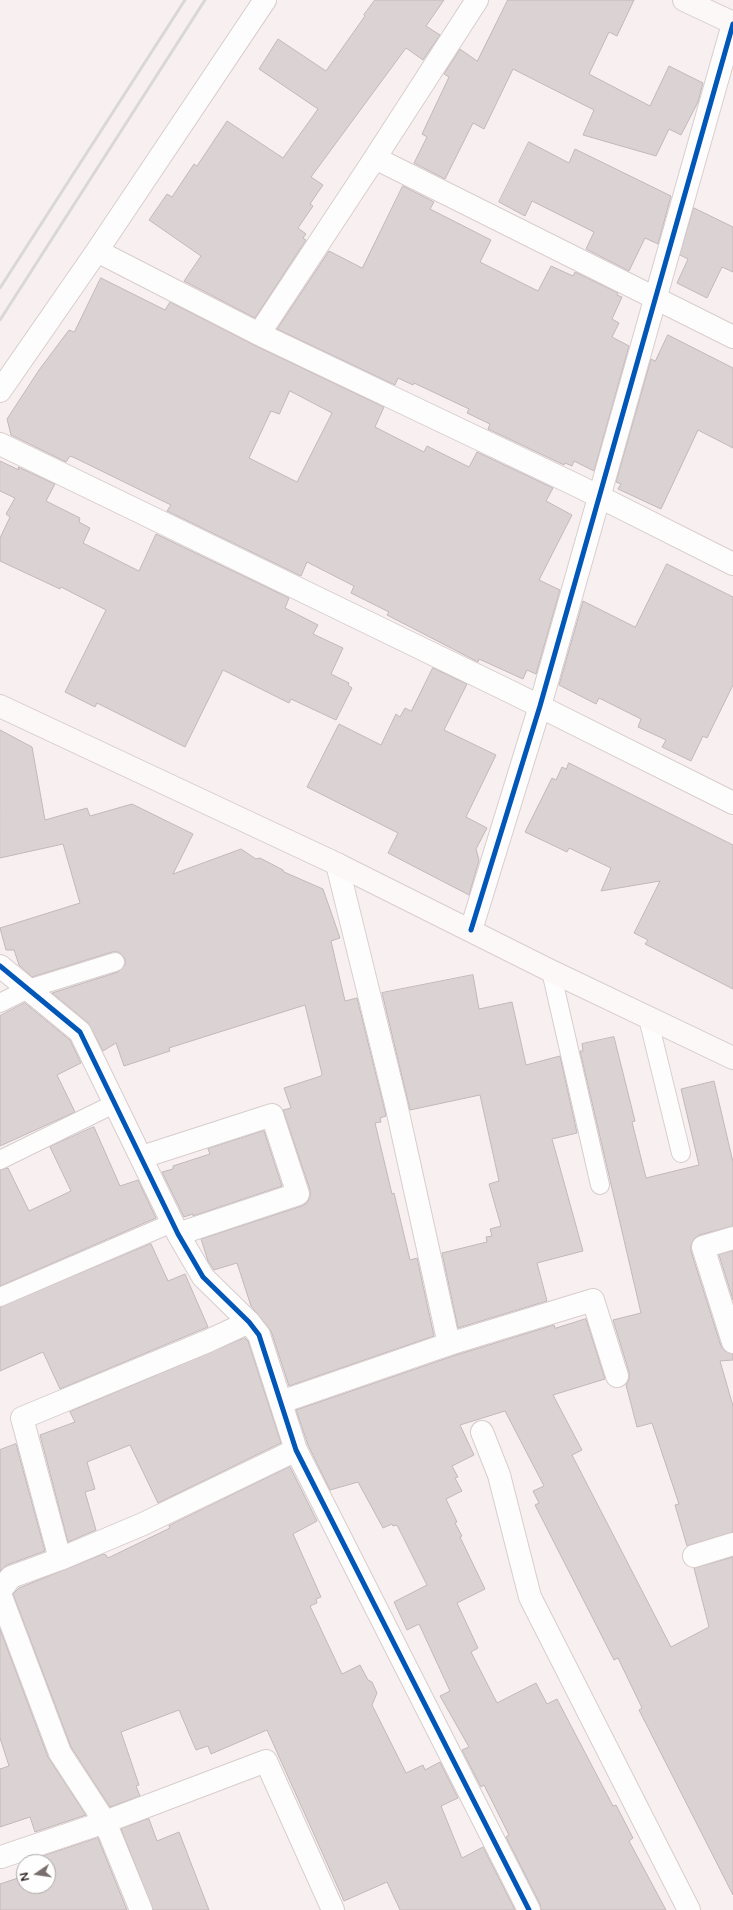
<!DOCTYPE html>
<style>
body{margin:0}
#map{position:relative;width:733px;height:1910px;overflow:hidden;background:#f8f0f0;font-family:"Varela Round",sans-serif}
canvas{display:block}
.north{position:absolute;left:16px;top:1854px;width:40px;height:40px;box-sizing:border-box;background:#fefefe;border:1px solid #aea8a8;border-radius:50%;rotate:257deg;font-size:11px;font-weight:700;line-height:16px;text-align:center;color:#352828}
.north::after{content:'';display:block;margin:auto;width:14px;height:18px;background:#796e6e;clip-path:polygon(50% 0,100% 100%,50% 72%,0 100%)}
</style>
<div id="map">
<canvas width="733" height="1910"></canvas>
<div class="north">N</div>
</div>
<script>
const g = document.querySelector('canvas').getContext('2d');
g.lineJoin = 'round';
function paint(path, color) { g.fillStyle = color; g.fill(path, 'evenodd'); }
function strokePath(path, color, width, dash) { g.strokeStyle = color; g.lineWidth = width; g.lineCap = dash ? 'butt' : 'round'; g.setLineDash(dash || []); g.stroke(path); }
const building = new Path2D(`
 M375,0H444L426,26L440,35L423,60L406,48L311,177L323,185L310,204L313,206L298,228L306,234L303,238L306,240L255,318L184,281L201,256L149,220L167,194L172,197L194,164L197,166L227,121L283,158L318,109L259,69L278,39L326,71L365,16L364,15Z
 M508,0H634L617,36L609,32L589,74L650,106L669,66L703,83L698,102L681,135L669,129L656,156L583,135L594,110L513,69L484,129L473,123L445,179L414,163L427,137L422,134L449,77L444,74L460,49L477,61Z
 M529,142L569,163L575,149L671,196L658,244L645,238L629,271L586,249L594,232L532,201L525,216L499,202Z
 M403,186L434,202L430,209L491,240L480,262L538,291L551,266L573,276L575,272L618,293L617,295L622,297L612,319L619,323L612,337L629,346L594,471L574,461L572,466L565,463L564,465L488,429L490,424L467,413L469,409L414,383L413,385L398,378L395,385L277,329L329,251L362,268Z
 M694,208L733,227V272L722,267L707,298L677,283L688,259L680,255Z
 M101,278L165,310L170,302L254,345L384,407L375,427L424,452L427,446L469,467L477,452L553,488L546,501L572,515L539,580L560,590L536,674L527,670L523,679L479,659L478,662L387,615L389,612L351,593L354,586L307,562L301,576L167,511L171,505L75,458L70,456L66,462L11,435L7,419L39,370L69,330L74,332ZM290,391L332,413L297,482L249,458L271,411L279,414Z
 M668,335L733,368V448L698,430L661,509L618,489L621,484L616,482L651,359L655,361Z
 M0,461L19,470L18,467L55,484L46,501L80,518L79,522L90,528L83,543L139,571L156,534L289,598L285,608L318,625L313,634L343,648L331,674L349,683L348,685L352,688L336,720L291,699L289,703L223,670L185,747L97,703L95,707L65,692L106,610L61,587L60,589L0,561V538L10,517L6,514L15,498L0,491Z
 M667,564L733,597V685L707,738L703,736L691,761L662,747L666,740L638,727L641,719L599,698L596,704L559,685L583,601L635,627Z
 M433,668L467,684L444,730L496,755L466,817L487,828L476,849L479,860L469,895L388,853L398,833L307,787L339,724L381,745L396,714L400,717L405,708L411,711Z
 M0,730L32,747L45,820L87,808L90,816L132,804L193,834L173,874L241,849L256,859L260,858L283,870L284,872L323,889L340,938L331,941L345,1001L357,998L384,1107L386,1116L380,1118L381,1122L375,1123L392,1194L394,1193L410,1260L417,1258L434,1336L289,1386L271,1331L251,1306L237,1263L214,1270L208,1261L201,1239L302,1206L307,1203L310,1197V1190L283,1110L291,1108L284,1088L321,1076L322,1074L305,1005L169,1048L170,1051L124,1066L116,1043L103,1051L88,1023L52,993L118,972L125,965V959L122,955L118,952H112L32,977L19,965L14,950H6L0,928L80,903L63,844L0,858Z
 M569,763L733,845V989L645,944L648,940L634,933L660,881L601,891L611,868L569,848L567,852L525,832L552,778L556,780L562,767L566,769Z
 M473,975L479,1009L512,1002L526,1065L560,1056L577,1133L552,1139L583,1251L537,1263L547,1301L458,1328L442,1253L487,1242L486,1237L492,1236L490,1229L501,1226L489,1184L499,1181L480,1095L410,1110L382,993Z
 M25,1003L70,1040L81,1063L57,1075L75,1112L0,1146V1016Z
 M614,1037L635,1121L632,1122L646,1178L699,1165L681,1089L714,1081L733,1162V1226L699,1235L694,1239L691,1245V1251L721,1346L725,1351L733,1354V1360L720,1361L733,1406V1532L687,1546L675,1505L679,1504L652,1423L637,1427L626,1385L629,1379V1372L613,1320L641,1313L580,1051H583L582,1044Z
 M94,1127L120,1186L138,1180L156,1218L0,1286V1170L8,1168L29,1211L71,1191L50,1147Z
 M264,1131L282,1186L193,1216V1214L184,1217L162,1172L173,1169V1166L210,1154L208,1149Z
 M151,1244L168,1281L185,1274L208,1327L60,1389L43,1352L0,1371V1307Z
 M733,1251V1300L719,1255Z
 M586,1319L605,1379L553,1395L582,1450L572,1455L671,1647L709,1627L694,1568L733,1557V1895L639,1710L642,1708L618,1658L614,1660L535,1505L539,1503L533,1491L544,1486L505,1411L460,1425L474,1455L452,1466L458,1477L455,1478L462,1491L446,1499L457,1522L455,1523L462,1536L460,1537L485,1589L457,1603L478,1648L471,1652L497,1703L536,1683L547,1704L557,1699L613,1806L616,1805L633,1838L629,1841L666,1910H541L540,1904L506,1837L509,1835L484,1785L481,1787L462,1750L469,1747L440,1696L450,1691L419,1624L407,1630L394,1602L427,1585L397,1525L393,1526L392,1524L383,1528L358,1482L330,1490L308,1445L296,1410L453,1356L554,1325L555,1328Z
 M245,1338L248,1341L281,1443L158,1503L130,1445L87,1462L95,1489L85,1492L96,1530L68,1542L40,1435L75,1422L70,1412Z
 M16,1444L45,1551L7,1565L0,1571V1450Z
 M290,1467L317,1521L293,1534L321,1597L316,1599L317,1603L310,1606L342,1674L360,1665L368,1680L372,1682L377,1693L372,1705L406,1773L423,1765L425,1770L440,1762L458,1798L441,1806L462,1858L483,1847L515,1910H400L387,1882L344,1901L267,1730L211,1754L208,1746L196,1750L179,1710L121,1732L139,1785L136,1786L140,1796L110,1807L71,1747L13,1594L19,1588L103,1554L106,1555L108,1558L170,1528L169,1526Z
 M0,1629L48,1757L86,1815L35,1832L30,1817L0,1827V1769L9,1766L0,1738Z
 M149,1819L157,1841L179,1832L209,1910H153L121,1829Z
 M98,1838L127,1910H0V1884L24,1876V1886H48V1862H46L44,1856Z`);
paint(building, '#dbd2d4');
strokePath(building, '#c2b8bb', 1);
const lane = new Path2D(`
 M551,971L600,1185
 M0,1003L28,989L115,962
 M648,1018L681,1153
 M0,1160L116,1103
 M0,1297L172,1223`);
const street = new Path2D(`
 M477,0L375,158L733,337
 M97,251L259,334L580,487L733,564
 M259,334L375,158
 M0,391L97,251L265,0
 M0,444L513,693L733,803
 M337,864L396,1104L449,1344
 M471,930L540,706L733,24
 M0,966L80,1032L178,1234L203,1277L249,1322L259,1335L296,1450L529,1910
 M142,1157L272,1115L298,1194L178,1234
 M733,1238L703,1247L733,1342
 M281,1402L449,1344L593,1300L617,1376
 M482,1432L499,1475L530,1597L689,1910
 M694,1556L733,1544
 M60,1559L22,1418L208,1341L249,1322
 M0,1591L11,1577L60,1559L143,1524L296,1450
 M0,1594L60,1753L105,1822L141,1910
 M1,1857L105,1822L266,1761L333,1910`);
const secondary = new Path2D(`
 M684,0L733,23
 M0,706L337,864L551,971L733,1058`);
strokePath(lane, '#d8cdcd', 20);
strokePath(street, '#d8cdcd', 24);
strokePath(secondary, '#d8cdcd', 24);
strokePath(lane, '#fefdfd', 18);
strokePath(street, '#fefdfd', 22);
strokePath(secondary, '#fbf8f7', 22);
strokePath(new Path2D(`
 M0,288L185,0
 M0,320L205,0`), '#d9d7d7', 3);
strokePath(new Path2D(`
 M471,930L540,706L733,24
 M0,966L80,1032L178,1234L203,1277L249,1322L259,1335L296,1450L529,1910`), '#0057b8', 5);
</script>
